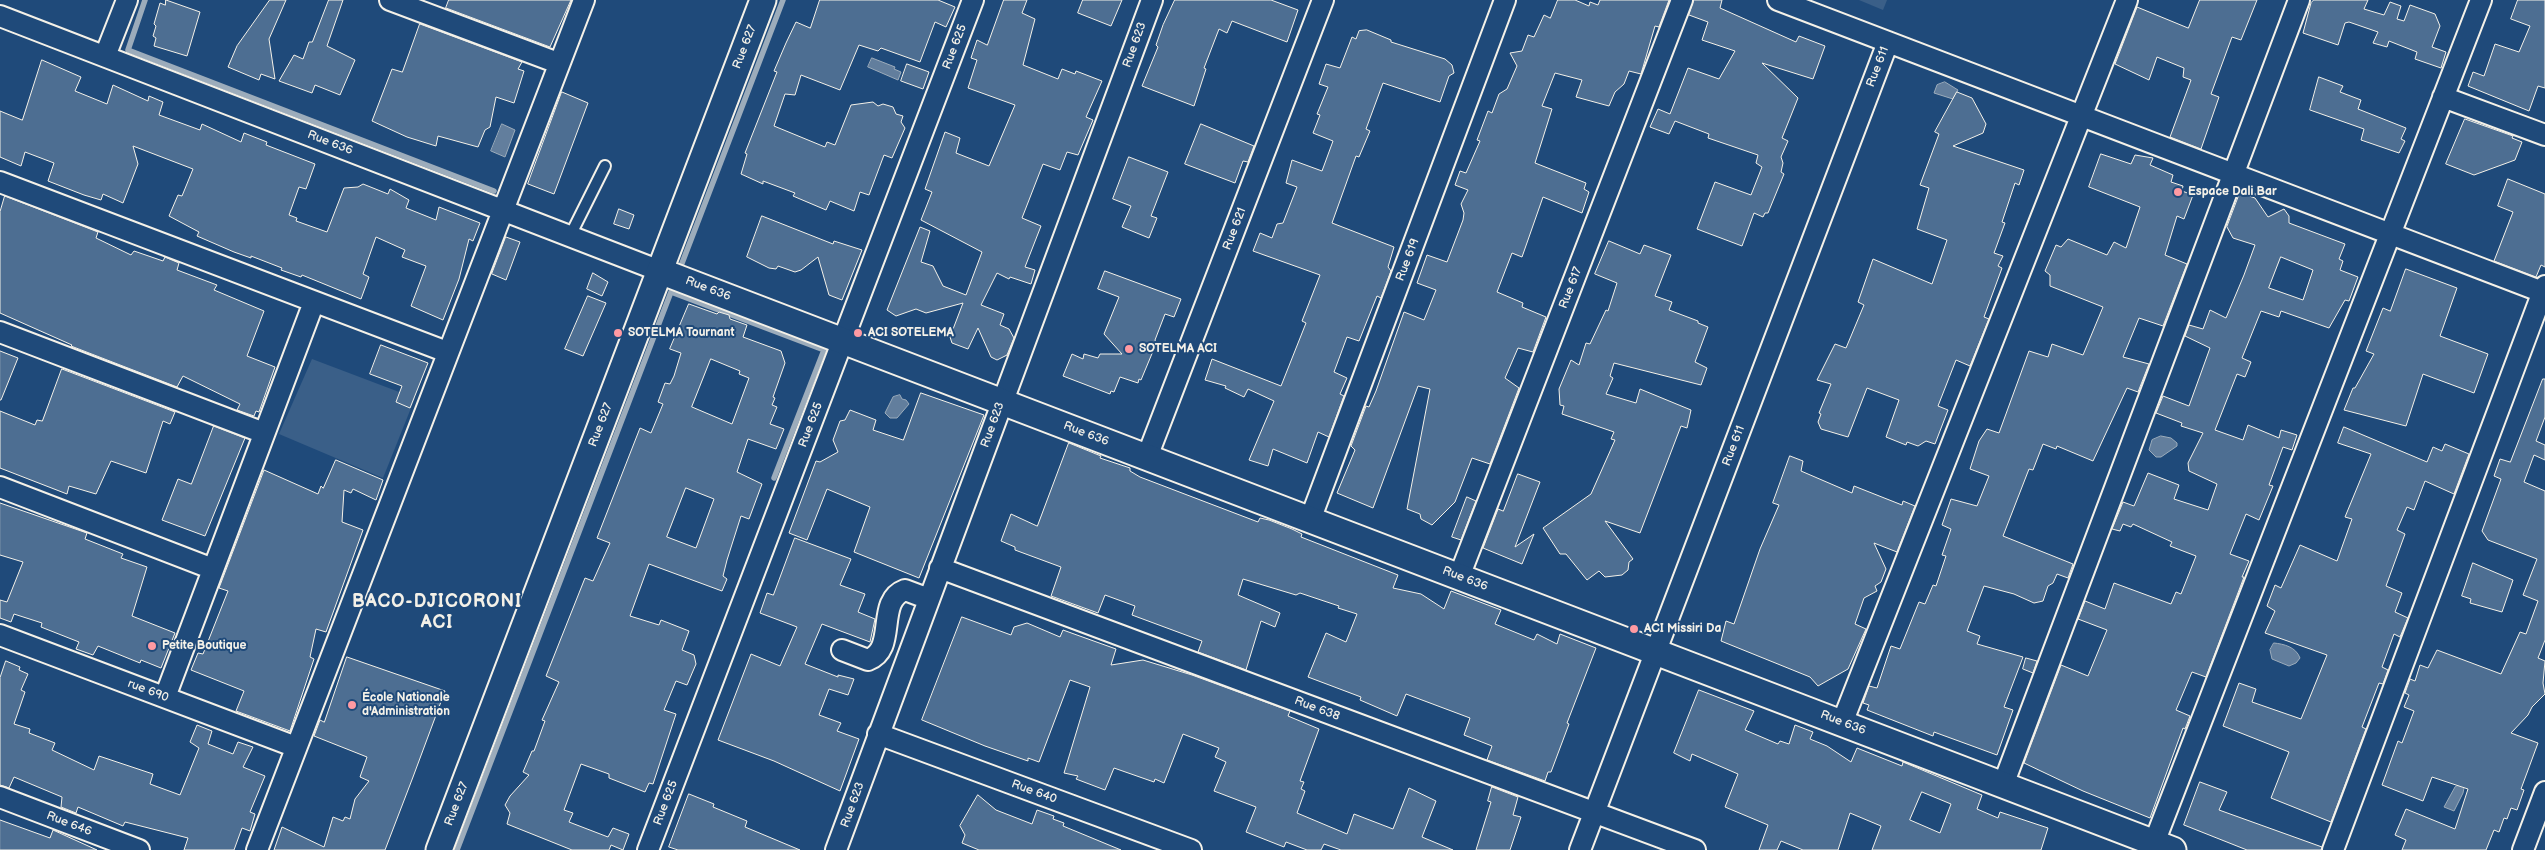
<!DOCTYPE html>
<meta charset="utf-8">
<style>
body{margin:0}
canvas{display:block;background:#1f4a7a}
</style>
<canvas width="2545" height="850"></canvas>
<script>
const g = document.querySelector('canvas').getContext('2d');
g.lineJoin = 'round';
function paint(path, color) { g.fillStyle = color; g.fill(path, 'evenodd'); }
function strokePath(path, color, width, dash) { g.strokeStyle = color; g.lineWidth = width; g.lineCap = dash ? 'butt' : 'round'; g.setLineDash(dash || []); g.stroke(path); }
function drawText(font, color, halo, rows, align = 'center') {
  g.font = font + ' "Balsamiq Sans",sans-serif'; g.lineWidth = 4; g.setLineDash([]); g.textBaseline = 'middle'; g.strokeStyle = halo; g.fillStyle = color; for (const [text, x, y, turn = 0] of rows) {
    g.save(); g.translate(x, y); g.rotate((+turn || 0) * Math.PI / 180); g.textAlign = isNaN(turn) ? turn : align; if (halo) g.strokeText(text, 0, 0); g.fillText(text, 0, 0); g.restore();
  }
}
paint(new Path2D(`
 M1859,0H1887L1883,10Z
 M312,359L415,398L383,478L279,434Z`), '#3a5f88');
const water = new Path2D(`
 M872,58L895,67L894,69L901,72L898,80L868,67Z
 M1945,82L1958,90L1953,99L1934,93L1937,85Z
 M502,124L515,130L505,157L491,151Z
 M900,395L902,399L906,400L909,404L897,418H890L885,413L893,397Z
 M2161,436L2171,438L2177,443V446L2161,457H2156L2149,450L2152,440Z
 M2274,643C2284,644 2296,647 2300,658L2296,663L2289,666L2272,659L2270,650Z
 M2465,783L2463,793L2454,811L2444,807L2455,787Z`);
paint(water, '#627e9d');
strokePath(water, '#9cacbb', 1);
strokePath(new Path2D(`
 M145,0L128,50L494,191
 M679,271L783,0
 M675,282L671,292L824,350L774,478
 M457,850L671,292`), '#9cacbb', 5.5);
const building = new Path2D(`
 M166,0L200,12L187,56L154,46L156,38L153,36L156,26L154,24L160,3L165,5Z
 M270,0H286L269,39L275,79L261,74L259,80L228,67L237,46Z
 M329,0H343L327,46L355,60L340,95L315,85L312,93L279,81L294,55L303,59L309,42H312Z
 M449,0H571L550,47L446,8Z
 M820,0H938L955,7L946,27L935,22L920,62L881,48L878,51L859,45L840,90L801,75L795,95L785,94L774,126L825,147L827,142L835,145L851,105L873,102L878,106L883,104L893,107L896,114L903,116L901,122L905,128L892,158L884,155L869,195L860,192L854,211L830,201L826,210L793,196L795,193L763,181V184L741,174L747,154L745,153L777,72L774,71L786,43L796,22L810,28Z
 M1004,0H1027L1022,13L1035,19L1023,65L1058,79L1062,69L1075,74L1076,71L1102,81L1086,117L1093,120L1078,155L1067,152L1060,170L1043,164L1022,218L1041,226L1025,267L1035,270L1031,284L1010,277L1009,279L997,273L981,305L1004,314L1000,325L1009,329L1014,338L1007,355L997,360L991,357L978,328L968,349L952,343L950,337L963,303L926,313L916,309L896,316L887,310L920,227L930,231L921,262L933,266L943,286L966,295L982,252L921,220L932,192L925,189L945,132L960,138L956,153L989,166L1015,105L968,88L977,60L971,58L977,40L987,45Z
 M1083,0H1122L1111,26L1078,13Z
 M1175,0H1271L1298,10L1287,42L1232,21L1227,33L1219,29L1204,68L1206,69L1194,106L1142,86L1158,47L1156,45L1163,25Z
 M1558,0H1575L1589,6L1590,2L1598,5L1600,0H1669L1659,27L1655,26L1641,74L1629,71L1624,84L1615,92L1609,106L1576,97L1582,80L1555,73L1542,106L1552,109L1535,163L1586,183L1584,189L1589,192L1582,213L1543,197L1522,257L1512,253L1497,292L1523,303L1522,307L1546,317L1533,352L1518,348L1505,378L1519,388L1490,464L1472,458L1455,502L1432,525L1421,519L1420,514L1407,509L1430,389L1418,386L1373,508L1337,493L1355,450L1351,446L1366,406L1369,407L1376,391L1404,312L1424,320L1436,290L1417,283L1427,255L1447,262L1463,220L1464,213L1461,204L1468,190L1455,185L1460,171L1466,173L1480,141L1477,140L1488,111L1492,113L1499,94L1507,89L1517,66L1510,53L1522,51L1528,35L1534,37L1544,15L1550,18Z
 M1694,0H1722L1720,8L1796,42L1799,36L1825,46L1813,79L1762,63L1798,98L1782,138L1788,141L1781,157L1783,163L1781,172L1784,174L1768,213H1765L1763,217L1754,213L1742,246L1697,229L1715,182L1751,195L1762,167L1756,163L1758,155L1708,138L1709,134L1675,121L1669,134L1650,127L1658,109L1670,114L1688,68L1719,79L1735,51L1702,40L1708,22L1689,15Z
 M2200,0H2257L2241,40L2232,37L2211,94L2219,97L2201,149L2170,137L2191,80L2183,77L2184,68L2157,57L2149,80L2115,64L2137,7L2188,28Z
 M2314,0H2368L2364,9L2384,15L2390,2L2401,6L2397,19L2404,21L2410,5L2435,14L2440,26L2432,47L2446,52L2441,68L2415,59L2417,52L2389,41L2387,47L2373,43L2378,32L2349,22L2345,23L2338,45L2303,33L2311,3Z
 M2518,0H2545V88L2538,86L2529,111L2468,86L2473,72L2484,76L2495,44L2519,52L2530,26L2511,19Z
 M420,24L522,62L518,69L524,71L514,103L496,97L490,127L485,130L478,147L438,136L436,146L407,137L372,121L392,69L402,72Z
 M1367,30L1391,40V42L1445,59L1452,65L1454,73L1449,76L1440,102L1383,83L1366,129L1370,131L1359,157L1356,156L1332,223L1394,247L1388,267L1391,271L1381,298L1377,296L1359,341L1347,337L1334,372L1347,378L1340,394L1344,396L1329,437L1318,432L1307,463L1273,449L1268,466L1249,460L1274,401L1248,389L1244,397L1225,388L1226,386L1205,380L1212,359L1281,386L1306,323L1302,321L1320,275L1253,251L1260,233L1272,238L1277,224L1283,223L1297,187L1286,183L1292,160L1322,171L1333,141L1313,133L1320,115L1317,114L1328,87L1319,84L1326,64L1340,68L1352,37L1356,39L1359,31Z
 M42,60L81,77L75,91L107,104L113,85L148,101L149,96L163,102L159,115L200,130L202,124L241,142L244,133L267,142L266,145L315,164L306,189L299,187L289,215L297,218L296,221L327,232L344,188L358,187L363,184L388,194L390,189L409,200L406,208L436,220L439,207L480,223L473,241L469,239L459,279L443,320L411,306L426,266L402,257L405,250L376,237L363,274L369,277L361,299L302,275L301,277L281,270L282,268L251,256V258L234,252L197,236L199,232L169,216L178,195L182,196L193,169L133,146L138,164L123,203L103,194L101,200L84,195L48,181L54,163L25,152L21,166L0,157V111L22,120Z
 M907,64L929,72L923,89L901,81Z
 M2319,77L2343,86L2340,92L2361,100L2358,109L2406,128L2401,139L2405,141L2399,153L2361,140L2364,129L2310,110Z
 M562,92L588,103L554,194L528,184Z
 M1957,92L1972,98L1986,124L1983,133L1953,146L2024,170L2019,185L2015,183L2002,222L2005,223L1994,253L2003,256L1998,266L2002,268L1984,317L1989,319L1970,366L1956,360L1938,406L1948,410L1935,444L1926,441L1918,446L1907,442L1906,445L1886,437L1899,400L1867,388L1848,437L1821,429L1818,422L1821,414L1819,413L1831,384L1817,380L1835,344L1846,348L1864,305L1858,302L1873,259L1932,284L1947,240L1917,229L1929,188L1920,185L1939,134L1935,132Z
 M2465,119L2513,136L2512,138L2522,142L2515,160L2474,175L2446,164Z
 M1201,124L1254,146L1248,162L1243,161L1235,183L1185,164Z
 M2101,154L2131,164L2135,155L2153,158L2150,165L2173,175L2171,182L2183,186L2182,191L2193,195L2184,219L2177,216L2165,255L2187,264L2163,326L2139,318L2123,357L2149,364L2138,392L2127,388L2093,461L2057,446L2056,449L2043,444L2033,470L2029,469L2003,536L2073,564L2068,578L2057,574L2053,583L2048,586L2043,601L2034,603L2014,594L1984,586L1967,631L1980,636L1977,644L2023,657L2004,707L2013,710L1997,755L1934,732L1933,736L1867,710L1869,705L1863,703L1869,686L1877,688L1891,646L1900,649L1919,602L1925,604L1933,585L1936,586L1946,556L1942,555L1951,529L1942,525L1951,499L1977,506L1989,476L1970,469L1979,441L1987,429L1999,433L2029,351L2048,357L2052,344L2083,355L2103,307L2050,286V275L2045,271L2056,245L2061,247L2068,239L2107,255L2114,242L2126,248L2140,207L2089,187Z
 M1129,157L1168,172L1151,216L1157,218L1149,238L1122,227L1131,206L1113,199Z
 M2508,179L2545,194V267L2541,265L2536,277L2494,261L2513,212L2498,206Z
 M2240,193L2255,198L2268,217L2284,209L2289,216V223L2345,244L2339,259L2343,261L2340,270L2358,277L2349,301L2345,300L2329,328L2281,311L2279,317L2261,311L2242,358L2251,362L2245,377L2237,374L2215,430L2243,440L2248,425L2279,438L2281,430L2297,435L2292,450L2283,447L2269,485L2273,486L2259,520L2246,514L2230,554L2249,561L2242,577H2244L2206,677L2192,672L2176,710L2190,716L2185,729L2183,728L2150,818L2083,791L2024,763L2061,665L2088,676L2107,630L2078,619L2085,601L2105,609L2114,583L2171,604L2176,592L2181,594L2196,556L2170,546L2172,542L2133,524L2131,527L2123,524L2120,531L2112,529L2123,502L2134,506L2148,473L2179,485L2174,499L2208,510L2217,484L2189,471L2188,463L2203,433L2181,426L2182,423L2156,413L2163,396L2189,406L2210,348L2185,336L2189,325L2203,329L2210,310L2226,318L2244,275L2255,245L2233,238L2227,227ZM2281,257L2313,270L2303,300L2269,288Z
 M5,196L98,232L96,238L131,255L134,251L163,261L165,257L179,263L177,270L217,285L214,290L264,311L247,356L275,367L259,412L256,411L254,416L237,410L240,404L183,376L177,387L71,346L72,345L0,313V212Z
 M619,209L634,215L629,229L614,224Z
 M762,216L833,244L834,241L862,250L842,300L829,295L818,257L801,270L795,272L778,266L776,269L769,268L747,257Z
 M506,237L520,242L506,280L492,274Z
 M1609,241L1640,254L1644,245L1671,255L1655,296L1672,302L1669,310L1698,321V323L1708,327L1695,362L1707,368L1701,385L1614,363L1610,376L1613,378L1606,394L1636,403L1640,389L1691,410L1687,428L1681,426L1640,533L1605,521L1633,559L1629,562L1628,570L1622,575L1605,577L1599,571L1587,580L1566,554H1560L1543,528L1591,494L1615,440L1611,439L1614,432L1562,414L1564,406L1560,405L1559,389L1571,360L1579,365L1586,343L1590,344L1606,310L1608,311L1617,283L1595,274Z
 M2406,269L2457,288L2440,336L2488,354L2474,393L2423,374L2406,426L2344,410L2353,388H2355L2374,354L2366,351L2383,308L2390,311Z
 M1105,271L1181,299L1174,317L1165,314L1155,340L1156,344L1141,380L1139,379L1138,383L1120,377L1114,392L1111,391L1110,394L1063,376L1072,354L1083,359L1084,354L1098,358L1100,354H1122L1104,334L1119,297L1098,289Z
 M593,273L608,282L602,296L587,289Z
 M588,296L606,303L583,356L565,349Z
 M689,304L717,314L719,312L729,315L730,319L747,325L743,337L781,351L785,363L773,397L775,398L772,405L777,407L770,424L784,429L776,449L748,439L737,472L762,484L749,519L741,516L727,560L723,576L727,579L722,591L649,564L630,616L659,625L661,620L689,631L682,650L694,655L696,664L687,685L676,681L664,710L676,714L653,784L649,783L645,792L609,778V774L581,764L564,810L573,813L569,822L608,837L613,828L629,834L623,850L611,845L609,850H572L507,824L510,813L505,805L510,796L529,775L523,772L532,751H534L545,721L542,720L559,682L546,676L585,578L593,581L610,543L597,538L640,428L651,433L663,404L658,402L665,383L670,384L674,376L681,353L670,349ZM711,359L740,371L739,374L749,378L732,424L692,407ZM686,488L714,499L696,548L667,537Z
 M381,345L428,363L410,408L396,402L402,386L370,374Z
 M0,351L18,358L1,400H0Z
 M62,369L175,412L170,424L163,421L146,473L111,461L96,494L69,486L67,494L0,468V411L35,425L37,420L42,421Z
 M2543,379H2545V417L2536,441L2545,445V460L2534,455L2524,482L2545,491V640L2538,658L2545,661L2543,683L2545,694L2532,707L2528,715L2511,733L2538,743L2521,789L2524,790L2517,810L2511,808L2507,819L2504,818L2499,832L2494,830L2486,850H2402L2406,840L2395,835L2406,809L2455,829L2468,789L2432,777L2423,801L2382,785L2398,741L2402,743L2414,711L2404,707L2409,695L2405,693L2410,679L2415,681L2420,665L2428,668L2437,650L2501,674L2520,632L2526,634L2538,601L2523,595L2537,559L2488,540L2482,531L2501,479L2494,476L2500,459L2510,462Z
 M921,393L984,415L919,578L854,552L870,507L827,489L807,540L789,533L816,461L820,462L838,452L833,440L840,421L845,420L850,410L876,420L873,430L903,440Z
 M214,426L245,438L205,536L162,520L178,479L191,484Z
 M2344,427L2427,462L2433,447L2442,451L2445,444L2469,454L2454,494L2425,481L2414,510L2407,507L2397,530L2405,534L2386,586L2402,593L2395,612L2408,618L2400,637L2394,634L2382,667L2388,670L2383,684L2379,683L2362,727L2366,729L2331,822L2271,798L2289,752L2223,726L2239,683L2256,689L2252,702L2301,719L2327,655L2265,633L2275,611L2267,606L2275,585L2281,588L2300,545L2337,561L2352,519L2345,517L2371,454L2338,443Z
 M1069,443L1101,456L1100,458L1130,468V471L1140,477L1258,522L1260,518L1269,520L1292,529L1302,534L1301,537L1398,575L1393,588L1421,594L1444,609L1451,591L1501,610L1495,624L1534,640L1537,634L1557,644L1560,634L1596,648L1567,723L1569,724L1551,772H1548L1545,781L1487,760L1492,746L1464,735L1470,718L1406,694L1397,716L1360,700L1361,697L1308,677L1326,633L1346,642L1357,614L1338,608L1339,606L1300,593L1296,595L1243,579L1238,595L1280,613L1275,627L1261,621L1246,670L1198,652L1202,641L1132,615L1135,606L1105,595L1098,613L1051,596L1061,567L1015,550V547L1001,541L1011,514L1037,526Z
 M1790,456L1803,461L1801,471L1852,493L1854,486L1902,505L1903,501L1915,506L1897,552L1874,543L1886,569L1881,582L1875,586L1877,591L1864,598L1855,624L1866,629L1848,669L1818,686L1810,677L1721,641L1726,621L1734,624L1760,549L1779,505L1773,503Z
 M336,460L383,480L376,500L353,489L351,493L344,490L342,522L363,530L326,632L316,629L310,657L314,659L290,731L236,711L244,691L191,670L198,653L203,654L228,591L219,588L264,470L318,494L321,486L323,488Z
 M1518,474L1540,482L1515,547L1534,534L1522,564L1483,548L1498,509L1503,511Z
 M1467,497L1476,501L1461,540L1452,537Z
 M0,503L87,533L85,539L123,554L121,558L147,567L132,616L175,633L161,668L141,660L140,663L98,646L93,655L76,649L79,642L41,627L42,623L14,614L11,622L0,618V600L7,602L23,562L0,555Z
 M795,538L851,559L840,585L865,594L858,612L875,619L870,642L822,624L805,664L838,677V675L854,679L848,695L829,689L819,715L841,723L837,731L859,739L840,791L774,761L718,740L751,654L780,666L797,627L760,613L767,593L773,595Z
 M2473,563L2513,580L2502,612L2470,603L2471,599L2462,596Z
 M962,617L1011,635L1014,627L1027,623L1060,637L1063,630L1116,649L1111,665L1143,660L1192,675L1290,711L1288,716L1319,729L1300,781L1304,782L1301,789L1305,791L1297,813L1347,834L1354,814L1393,829L1409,788L1436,801L1422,837L1453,850H1341L1324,844L1321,850H1307L1286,842L1284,847L1246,832L1256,807L1214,791L1226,762L1215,757L1219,748L1183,734L1164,783L1155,779L1154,782L1114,768L1105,790L1076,779L1078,776L1064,773L1090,687L1070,680L1039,762L1028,758V761L985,746L922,720Z
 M347,657L445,691L413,777L385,850H274L282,827L324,847L333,817L343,821L345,817L350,819L355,799L369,781L360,777L367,757L314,736L320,720L324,722Z
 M2026,658L2037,661L2033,673L2023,669Z
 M6,661L20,667L19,670L28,674L21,690L25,692L14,724L30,729L29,733L55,743L52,750L94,770L99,756L153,774L150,784L180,795L199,748L190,742L197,725L212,731L208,744L233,754L238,742L253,747L243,767L265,776L250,812L255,814L250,831L242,828L234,850H184L188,838L125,822L123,826L78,807L76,813L61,807L62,797L14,777L9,788L0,785V678Z
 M1699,690L1754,711L1745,730L1778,744L1780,741L1789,744L1795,725L1813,732L1810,739L1827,746L1851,762L1857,748L1902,766L1903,762L1982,795L1977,809L1998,818L2000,812L2048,828L2041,850H1872L1881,826L1850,813L1838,850H1803L1781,841L1777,850H1759L1768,825L1725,807L1738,774L1692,754L1690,761L1674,753ZM1922,792L1951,804L1940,833L1910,820Z
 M2200,782L2227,792L2219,810L2322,847L2321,850H2247L2184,825Z
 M1492,787L1518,797L1513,815L1521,817L1510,850H1476L1491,802L1488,801Z
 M689,794L714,804L713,807L747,821L745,827L800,850H678L669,847Z
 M978,795L996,810L1032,824L1037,810L1054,816L1053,819L1064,823L1063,826L1121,850H979L962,843L965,835L960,826Z
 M0,820L50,838L53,830L97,850H0Z`);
paint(building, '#4d6e92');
strokePath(building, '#f4f1e8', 1);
const service = new Path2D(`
 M570,236L605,166`);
const minor = new Path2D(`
 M390,0L558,63
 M1778,0L2545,293
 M0,16L660,271
 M105,56L127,0
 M2443,97L2545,135
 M0,182L447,352
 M0,332L264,433
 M1147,457L1323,0
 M0,487L213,569
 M1310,520L1505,0
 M940,568L1695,850
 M1459,577L1682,0
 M0,635L296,747
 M842,650L868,660C898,649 875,601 905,590L929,599
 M165,697L314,302
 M1842,723L2127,0
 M878,734L1191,850
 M2003,785L2299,0
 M0,797L139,850
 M2154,843L2481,0
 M257,850L584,0
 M648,850L973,0
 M836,850L1152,0
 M1580,850L1888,42
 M2333,850L2545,286
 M2523,850L2545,792`);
const tertiary = new Path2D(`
 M660,271L2173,850
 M439,850L763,0`);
strokePath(service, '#f4f1e8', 14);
strokePath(minor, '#f4f1e8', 24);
strokePath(tertiary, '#f4f1e8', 29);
strokePath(service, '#1f4a7a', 10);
strokePath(minor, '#1f4a7a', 20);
strokePath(tertiary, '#1f4a7a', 25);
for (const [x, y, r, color] of [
 [2178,192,5,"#ff9aa2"],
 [618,333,5,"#ff9aa2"],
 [858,333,5,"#ff9aa2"],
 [1129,349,5,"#ff9aa2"],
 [1634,629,5,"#ff9aa2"],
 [152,646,5,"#ff9aa2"],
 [352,705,5,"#ff9aa2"]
]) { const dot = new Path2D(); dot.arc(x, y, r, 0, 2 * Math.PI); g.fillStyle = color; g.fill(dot); strokePath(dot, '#1f4a7a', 2); }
drawText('12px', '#f4f1e8', '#1f4a7a', [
 ["Rue 623",1135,45,-70],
 ["Rue 627",745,47,-69],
 ["Rue 625",955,47,-69],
 ["Rue 611",1878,67,-69],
 ["Rue 636",330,143,21],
 ["Rue 621",1235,229,-69],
 ["Rue 619",1408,260,-69],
 ["Rue 617",1571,288,-69],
 ["Rue 636",708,289,21],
 ["Rue 627",601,425,-69],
 ["Rue 625",811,425,-69],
 ["Rue 623",993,425,-70],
 ["Rue 636",1086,434,21],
 ["Rue 611",1734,446,-69],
 ["Rue 636",1465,579,21],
 ["rue 690",148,691,21],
 ["Rue 638",1317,709,21],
 ["Rue 636",1843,723,21],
 ["Rue 640",1034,792,20],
 ["Rue 625",666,803,-69],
 ["Rue 627",457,804,-69],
 ["Rue 623",853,805,-70],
 ["Rue 646",69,824,21]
]);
drawText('bold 12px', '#f4f1e8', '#1f4a7a', [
 ["Espace Dali Bar",2188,192],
 ["SOTELMA Tournant",628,333],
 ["ACI SOTELEMA",868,333],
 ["SOTELMA ACI",1139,349],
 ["ACI Missiri Da",1644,629],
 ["Petite Boutique",162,646],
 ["École Nationale",362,698],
 ["d'Administration",362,712]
], 'left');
g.letterSpacing = '1px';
drawText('bold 18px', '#f4f1e8', '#1f4a7a', [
 ["BACO-DJICORONI",437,602],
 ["ACI",437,623]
]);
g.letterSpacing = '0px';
</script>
